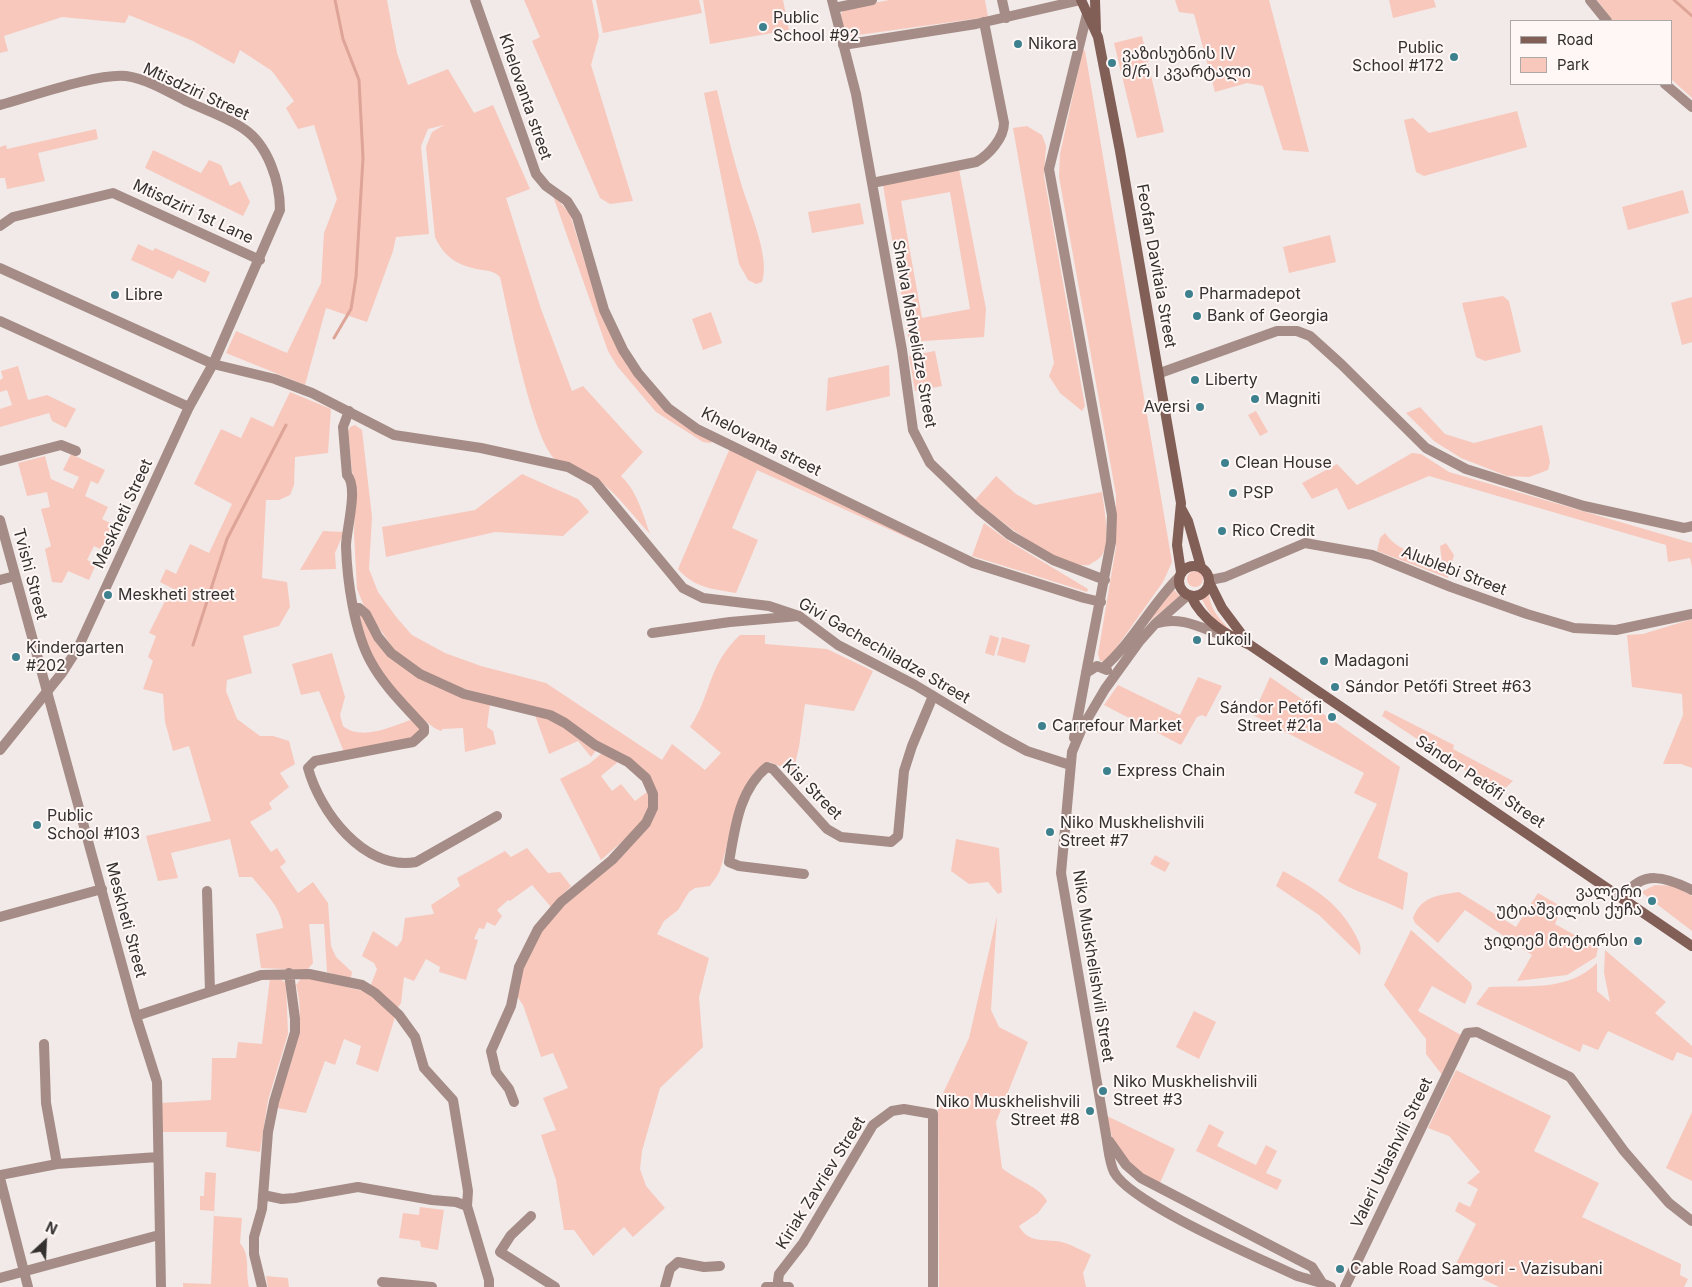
<!DOCTYPE html>
<meta charset="utf-8">
<style>
body{margin:0}
#map{position:relative;width:1692px;height:1287px;overflow:hidden;background:#f1eae8;font-family:Inter,sans-serif}
canvas{display:block}
.legend{position:absolute;left:1510px;top:20px;width:162px;height:65px;box-sizing:border-box;background:#fef7f6;border:1px solid #ada7a6;margin:0;padding:6px 9px;list-style:none;font-size:15px;color:#33302f}
.legend li{display:flex;align-items:center;gap:10px;height:25px}
.legend b{width:25px;border:1px solid #ada7a6}
.north{position:absolute;left:20px;top:1217px;width:50px;height:50px;-webkit-text-stroke:4px #fef7f6;paint-order:stroke;rotate:25deg;font-size:14px;font-weight:700;line-height:20px;text-align:center;color:#33302f}
.north::after{content:'';display:block;margin:auto;width:18px;height:22px;background:#33302f;clip-path:polygon(50% 0,100% 100%,50% 72%,0 100%)}
</style>
<div id="map">
<canvas width="1692" height="1287"></canvas>
<ul class="legend">
<li><b style="height:6px;background:#815e56"></b>Road</li>
<li><b style="height:14px;background:#f8c8bc"></b>Park</li>
</ul>
<div class="north">N</div>
</div>
<script>
const g = document.querySelector('canvas').getContext('2d');
g.lineJoin = 'round';
function paint(path, color) { g.fillStyle = color; g.fill(path, 'evenodd'); }
function strokePath(path, color, width, dash) { g.strokeStyle = color; g.lineWidth = width; g.lineCap = dash ? 'butt' : 'round'; g.setLineDash(dash || []); g.stroke(path); }
function drawText(font, color, halo, rows, align = 'center') {
  g.font = font + ' Inter,"Noto Sans Georgian",sans-serif'; g.lineWidth = 4; g.setLineDash([]); g.textBaseline = 'middle'; g.strokeStyle = halo; g.fillStyle = color; for (const [text, x, y, turn = 0] of rows) {
    g.save(); g.translate(x, y); g.rotate((+turn || 0) * Math.PI / 180); g.textAlign = isNaN(turn) ? turn : align; if (halo) g.strokeText(text, 0, 0); g.fillText(text, 0, 0); g.restore();
  }
}
paint(new Path2D(`
 M0,0H387L397,53L408,85L448,69L474,113L493,105L530,189L506,198L541,309L572,391L583,386L643,452L621,476C637,491 643,514 650,534C632,515 614,489 591,475C581,468 566,468 556,460C533,443 508,311 500,277C494,271 489,271 482,270C459,266 445,259 435,237L426,147L432,132L444,125L428,129L421,146L429,234L396,237L393,251L367,322L326,308L305,385L226,353L236,331L287,353L321,283L324,233L337,199L314,125L298,129L286,108L294,101L272,71L240,50L234,64L193,41L129,15L125,23L62,17L4,36L8,51L0,53Z
 M524,0H592L599,36L591,65L633,201L610,204L600,198L532,41L540,37Z
 M596,0H699L702,13L603,33Z
 M703,0H783L789,30L710,44Z
 M889,0H985L988,17L851,36C842,30 842,23 841,14L844,9Z
 M1175,0H1269L1309,152L1283,150L1263,86L1247,83L1215,92L1194,14L1179,12Z
 M1389,0H1434L1436,7L1393,18Z
 M1597,0H1692V98L1671,79V21H1613Z
 M1142,36L1164,132L1137,138L1114,43Z
 M1083,49L1085,51L1172,562L1163,582L1107,661H1100L1098,654L1116,547V495L1059,177L1060,154Z
 M717,90C724,120 731,150 740,180C747,206 771,256 762,282L756,284L748,280L739,264L704,93Z
 M1517,111L1527,147L1424,176L1416,172L1404,120L1413,118L1429,133Z
 M1027,126L1042,135L1046,146L1044,176L1085,406L1082,411L1060,393L1049,376L1054,363L1013,128Z
 M96,129L98,139L38,153L45,181L7,189L5,178H0V147L6,145L7,149Z
 M153,150L201,173L209,160L221,165L230,186L240,181L250,202L243,216L145,168Z
 M959,169L986,309L984,337L909,342L883,185ZM950,192L970,309L922,318L901,201Z
 M1683,190L1689,213L1628,230L1622,207Z
 M552,193L570,214L584,260L614,339L628,367L712,441L711,443L703,442L656,412L617,366L608,351Z
 M860,203L864,224L812,233L808,212Z
 M1330,235L1336,262L1289,273L1283,247Z
 M138,244L153,251L155,248L210,272L205,283L178,270L173,279L131,260Z
 M1503,296L1509,301L1521,352L1485,361L1476,357L1462,303Z
 M1692,297V342L1682,345L1671,303Z
 M711,312L722,343L703,350L692,319Z
 M935,351L942,386L915,391L909,356Z
 M889,365L890,396L826,411L828,378Z
 M18,366L28,400L47,395L76,409L66,428L52,421L49,413L0,427V409L12,405L7,390L0,392V380L3,378L1,371Z
 M290,392L331,409L328,453L295,457L294,485L290,495L279,500H266L262,578L287,582L290,607L279,626L243,636L252,673L227,680L226,691L237,719L260,736H273L289,741L295,764L280,773L289,787L269,803L272,809L250,822L271,852L277,848L286,862L280,867L298,893L313,882L328,903L331,946L336,957L352,972L351,977L346,978L327,972L324,924H309L313,963L307,970L261,968L256,934L283,928C281,907 265,893 252,877H239L230,839L171,853L178,878L158,881L146,836L211,821L189,746L173,751L165,722L163,694L143,689L153,661L148,657L156,636L149,633L168,595L182,602L185,595L160,582L166,569L176,574L190,544L209,553L232,504L194,484L221,429L241,438L251,417L273,427Z
 M1420,407L1445,434L1474,443L1542,425L1550,462L1548,470L1529,477L1507,476L1461,458L1434,441L1406,413Z
 M1256,411L1268,432L1260,436L1248,415Z
 M355,425L362,430L372,517L369,569L378,592L397,618L412,635L445,653L481,666L546,683L662,760L672,744L705,770L721,753L690,727C712,694 707,666 740,635H765V644L827,649L873,671L854,711L805,704L799,747L792,777L782,767L770,762C734,776 732,838 720,870C718,876 713,881 710,886L695,888L689,892L678,910L664,921L657,934L709,958L699,997L703,1047L660,1088L642,1151L640,1169L646,1186L665,1208L633,1237L624,1227L593,1256L574,1230H564L556,1180L541,1135L556,1130L543,1098L568,1088L553,1053L541,1057L523,1005L516,995L519,977L538,935L559,909L633,842L656,793L605,747L562,717L455,686L424,673L395,651L364,606L357,589L354,534L355,500L348,431L350,427Z
 M730,448L917,541V542L757,470L732,528L758,540L736,593C712,589 693,587 678,569Z
 M1412,453L1421,454L1449,472L1692,543V568L1690,558L1668,562L1666,545L1429,476L1348,510L1337,488L1312,499L1302,483L1337,464L1357,485Z
 M71,454L105,470L98,484L91,481L85,496L108,507L102,519L120,528L108,553L94,546L87,560L96,564L89,580L68,571L62,583L52,582L45,549L51,546L41,509L50,507L47,492L27,496L18,463L45,456L51,479L73,489L79,477L63,470Z
 M522,474L578,499L589,512L563,536L495,532L386,557L382,527L475,510Z
 M996,476L1016,494L1035,505L1102,492C1104,508 1111,541 1102,555C1099,560 1093,562 1089,565C1059,569 998,519 975,500Z
 M984,523L1010,542L1088,589L1087,592L972,556Z
 M323,531L344,532L335,553L336,569L300,570Z
 M1385,533C1396,550 1423,558 1442,562L1440,546L1446,543L1454,555L1448,578L1377,551L1380,538Z
 M1187 579a8 8 0 1 1 16 0a8 8 0 1 1-16 0Z
 M1173,589L1180,596L1146,624Z
 M1209,593C1210,612 1223,622 1235,635C1217,622 1210,617 1201,597Z
 M361,612L389,655L490,704L487,727L493,731L496,744L465,752L463,728L442,729V731C424,728 377,669 370,651C365,639 362,625 359,613Z
 M1692,619V768L1681,764H1663L1683,715L1682,694L1632,687L1627,635L1643,634Z
 M990,635L999,638L994,656L985,653Z
 M1002,637L1030,645L1025,663L997,655Z
 M332,653L345,697L340,715L343,726C361,741 391,727 410,720L418,725L420,730L415,739L344,752L319,691L301,695L292,664Z
 M1198,677L1222,686L1206,717L1202,715L1197,717L1181,745L1104,705L1118,685L1180,715Z
 M1270,677L1400,767L1378,858L1408,873L1403,910C1382,899 1359,894 1338,881L1377,804L1354,793L1364,773L1253,715Z
 M1385,710L1454,745L1453,749L1513,781L1500,793L1382,716Z
 M535,715L550,718L597,749L591,757L578,741L549,754Z
 M602,753L619,761L601,776L612,791L621,784L635,801L647,792L651,802L641,825L601,860L560,779L589,764Z
 M956,839L999,848L1002,892L998,894L988,882L969,884L951,871Z
 M527,848L548,873L560,872L571,886L551,907L532,885L510,901L508,900L497,910L502,916L495,926L487,922L484,929L479,928L474,939L478,940L466,980L439,972L440,967L426,959L414,981L404,977L401,1003L397,1009L370,987L377,969L374,963L362,956L373,931L397,947L402,940L405,918L434,914L431,905L460,886L457,878L505,851L511,857Z
 M1155,855L1170,863L1165,872L1150,864Z
 M1283,871C1315,889 1337,901 1355,934C1359,942 1362,946 1360,955L1319,915L1276,886Z
 M1655,885L1675,886L1692,896V931L1641,892Z
 M1459,892L1516,927L1538,893L1562,907L1555,924L1598,948L1596,957L1567,975L1517,981L1532,955L1465,910L1438,943L1415,923L1413,918C1421,896 1439,895 1459,892Z
 M997,916L991,1010L999,1027L1028,1042L996,1122L1002,1168C1016,1180 1040,1187 1047,1201L1038,1213L1019,1226C1030,1246 1047,1237 1065,1243C1074,1246 1083,1251 1091,1255L1083,1273L1086,1287H939L938,1104L969,1038Z
 M1411,930L1471,983L1472,988L1465,1004L1432,986L1418,1011L1461,1035L1443,1076L1426,1054V1039L1384,985Z
 M1605,950L1666,1002L1655,1013L1692,1046V1058L1677,1052L1673,1061L1608,1031L1598,1050L1583,1044L1580,1052L1476,1004L1489,987C1527,985 1568,992 1597,963V991L1610,1002L1604,973Z
 M303,976L367,992L395,1017L378,1072L356,1064L361,1046L344,1039L335,1065L325,1061L306,1113L277,1108C288,1069 308,1026 296,985Z
 M270,978L282,980L286,983L288,1034L268,1100L260,1152L226,1147L227,1132H162L161,1103L211,1100L212,1058H236L238,1042L262,1044Z
 M1194,1011L1216,1022L1199,1059L1176,1047Z
 M1456,1070L1551,1116L1534,1151L1599,1183L1582,1217L1681,1264L1680,1275L1688,1279L1684,1287H1499L1455,1266L1476,1224L1455,1211L1459,1202L1470,1207L1478,1189L1467,1183L1480,1172L1449,1136L1428,1128Z
 M1692,1112V1181L1666,1168Z
 M1107,1116L1175,1149L1159,1185C1126,1164 1114,1156 1107,1116Z
 M1209,1124L1224,1132L1217,1146L1256,1165L1266,1145L1277,1151L1266,1173L1282,1180L1277,1190L1196,1151Z
 M205,1172L216,1173L214,1216L242,1218L240,1243C251,1256 245,1271 249,1287H183V1283L211,1284L214,1211L200,1210V1196H204Z
 M420,1207L444,1210L438,1250L421,1247L420,1241L399,1238L403,1213L419,1215Z
 M266,1276L288,1278L289,1287H268Z`), '#f8c8bc');
strokePath(new Path2D(`
 M1674,0L1692,16
 M334,338L351,309L356,277L363,158L359,80L343,39L335,0
 M193,645L227,539L286,425`), '#dda497', 3);
strokePath(new Path2D(`
 M475,0L536,174L546,186L567,201L577,217L604,310L623,350L638,373L668,408L697,429L973,563L1084,598L1101,602
 M832,0L856,94L902,350L913,430L930,463L978,509L1010,535L1053,560L1105,580
 M1002,0L1006,18
 M1590,0L1607,21
 M834,8L872,0
 M843,45L976,24L1081,0
 M1665,84L1692,107
 M0,105C30,97 97,73 126,76C147,79 167,91 186,101C205,110 227,117 244,129C268,145 280,182 280,210L213,364
 M872,183L976,162C989,155 1004,138 1004,123L984,22
 M0,226L13,217L113,193L260,260
 M0,321L189,407
 M1160,373L1277,331H1297L1310,336L1341,364L1426,448L1466,469L1584,506L1684,528L1692,526
 M349,411L343,427L347,475C359,487 346,530 346,546C347,579 354,632 371,662C384,686 405,706 424,727V732L413,742L315,761L308,768C320,812 364,871 416,862L497,816
 M0,461L61,445L76,451
 M0,520L136,1016L157,1082L161,1287
 M0,580L15,576
 M1210,580L1225,577L1305,543L1372,555L1451,587L1527,614L1574,628L1616,630L1692,614
 M354,608H359L366,614L378,637L391,653L420,674L464,694L550,715L565,723L595,745L628,762L646,778L653,794V808L646,823L612,860L561,902L538,929L519,967L511,1006L491,1051L496,1072L509,1089L514,1102
 M652,633L730,622L799,616
 M1086,673L1111,542L1112,515L1049,169L1087,14
 M804,874L739,866L729,862C735,828 739,790 767,767L773,769L827,829L841,837L891,842L898,836L904,771L912,746L933,696
 M207,891L210,991
 M1624,897C1642,869 1666,877 1692,890
 M0,917L102,889
 M136,1016L261,975L309,974L362,985L375,993L399,1015L415,1037L424,1068L453,1100L468,1191L467,1206L489,1280V1287
 M44,1044L46,1103L57,1164
 M0,1175L57,1164L158,1157
 M263,1195L282,1199L295,1198L358,1187L432,1200L456,1202L467,1206
 M531,1216L511,1235L500,1252L555,1287
 M0,1278L159,1235
 M382,1282L432,1287
 M780,1286L778,1281L779,1274L803,1243L873,1125L892,1111L904,1109L933,1114V1287
 M262,1287L254,1254V1237L262,1209L268,1132L274,1102L295,1032V1019L289,973
 M665,1287L670,1269L678,1262L704,1267L720,1266
 M766,1287H789
 M1345,1287L1467,1033L1477,1032L1570,1077L1624,1151L1669,1203L1692,1221`), '#a58c86', 10);
strokePath(new Path2D(`
 M0,268L213,364L275,379L312,393L394,435L481,448L568,467L595,482L683,588L703,598L769,606L799,616L838,645L915,685L1003,738L1027,751L1070,765
 M1188,595L1155,624L1139,642L1105,689L1082,728L1072,752L1061,873L1106,1135C1108,1146 1109,1162 1114,1172C1130,1203 1259,1258 1295,1275C1308,1280 1320,1281 1331,1287
 M1158,623C1184,615 1207,632 1232,638
 M1103,668C1133,642 1151,605 1179,577
 M1074,738L1086,673L1097,666L1107,670
 M0,750L62,673L78,648L189,407L213,364
 M1109,1141L1126,1165L1141,1178L1312,1267L1321,1281
 M0,1178L28,1287`), '#a58c86', 10);
strokePath(new Path2D(`
 M1081,0L1098,37L1120,151L1181,503L1177,545L1181,572
 M1095,0L1096,30
 M1181,508L1188,521L1201,567
 M1179 581a15 15 0 1 1 30 0a15 15 0 1 1-30 0Z
 M1209,582L1222,608L1249,644
 M1191,596C1202,620 1227,636 1250,645L1692,946`), '#815e56', 10);
for (const [x, y, r, color] of [
 [763,27,5,"#3d818f"],
 [1018,44,5,"#3d818f"],
 [1454,57,5,"#3d818f"],
 [1112,63,5,"#3d818f"],
 [1189,294,5,"#3d818f"],
 [115,295,5,"#3d818f"],
 [1197,316,5,"#3d818f"],
 [1195,380,5,"#3d818f"],
 [1255,399,5,"#3d818f"],
 [1200,407,5,"#3d818f"],
 [1225,463,5,"#3d818f"],
 [1233,493,5,"#3d818f"],
 [1222,531,5,"#3d818f"],
 [108,595,5,"#3d818f"],
 [1197,640,5,"#3d818f"],
 [16,657,5,"#3d818f"],
 [1324,661,5,"#3d818f"],
 [1335,687,5,"#3d818f"],
 [1332,717,5,"#3d818f"],
 [1042,726,5,"#3d818f"],
 [1107,771,5,"#3d818f"],
 [37,825,5,"#3d818f"],
 [1050,832,5,"#3d818f"],
 [1652,901,5,"#3d818f"],
 [1638,941,5,"#3d818f"],
 [1103,1091,5,"#3d818f"],
 [1090,1111,5,"#3d818f"],
 [1340,1269,5,"#3d818f"]
]) { const dot = new Path2D(); dot.arc(x, y, r, 0, 2 * Math.PI); g.fillStyle = color; g.fill(dot); strokePath(dot, '#fef7f6', 2); }
drawText('16px', '#33302f', '#fef7f6', [
 ["Public",773,18],
 ["School #92",773,36],
 ["Nikora",1028,44],
 ["Public",1444,48,"right"],
 ["School #172",1444,66,"right"],
 ["ვაზისუბნის IV",1122,54],
 ["მ/რ I კვარტალი",1122,72],
 ["Pharmadepot",1199,294],
 ["Libre",125,295],
 ["Bank of Georgia",1207,316],
 ["Liberty",1205,380],
 ["Magniti",1265,399],
 ["Aversi",1190,407,"right"],
 ["Clean House",1235,463],
 ["PSP",1243,493],
 ["Rico Credit",1232,531],
 ["Meskheti street",118,595],
 ["Lukoil",1207,640],
 ["Kindergarten",26,648],
 ["#202",26,666],
 ["Madagoni",1334,661],
 ["Sándor Petőfi Street #63",1345,687],
 ["Sándor Petőfi",1322,708,"right"],
 ["Street #21a",1322,726,"right"],
 ["Carrefour Market",1052,726],
 ["Express Chain",1117,771],
 ["Public",47,816],
 ["School #103",47,834],
 ["Niko Muskhelishvili",1060,823],
 ["Street #7",1060,841],
 ["ვალერი",1642,892,"right"],
 ["უტიაშვილის ქუჩა",1642,910,"right"],
 ["ჯიდიემ მოტორსი",1628,941,"right"],
 ["Niko Muskhelishvili",1113,1082],
 ["Street #3",1113,1100],
 ["Niko Muskhelishvili",1080,1102,"right"],
 ["Street #8",1080,1120,"right"],
 ["Cable Road Samgori - Vazisubani",1350,1269]
], 'left');
drawText('16px', '#33302f', '#fef7f6', [
 ["Mtisdziri Street",196,92,25],
 ["Khelovanta street",525,97,71],
 ["Mtisdziri 1st Lane",193,212,25],
 ["Feofan Davitaia Street",1156,266,80],
 ["Shalva Mshvelidze Street",914,334,80],
 ["Khelovanta street",761,442,27],
 ["Meskheti Street",123,514,-65],
 ["Alublebi Street",1454,571,21],
 ["Tvishi Street",30,574,75],
 ["Givi Gachechiladze Street",884,651,30],
 ["Sándor Petőfi Street",1480,782,34],
 ["Kisi Street",812,790,45],
 ["Meskheti Street",126,920,75],
 ["Niko Muskhelishvili Street",1093,966,81],
 ["Valeri Utiashvili Street",1392,1153,-64],
 ["Kiriak Zavriev Street",821,1183,-58]
]);
</script>
